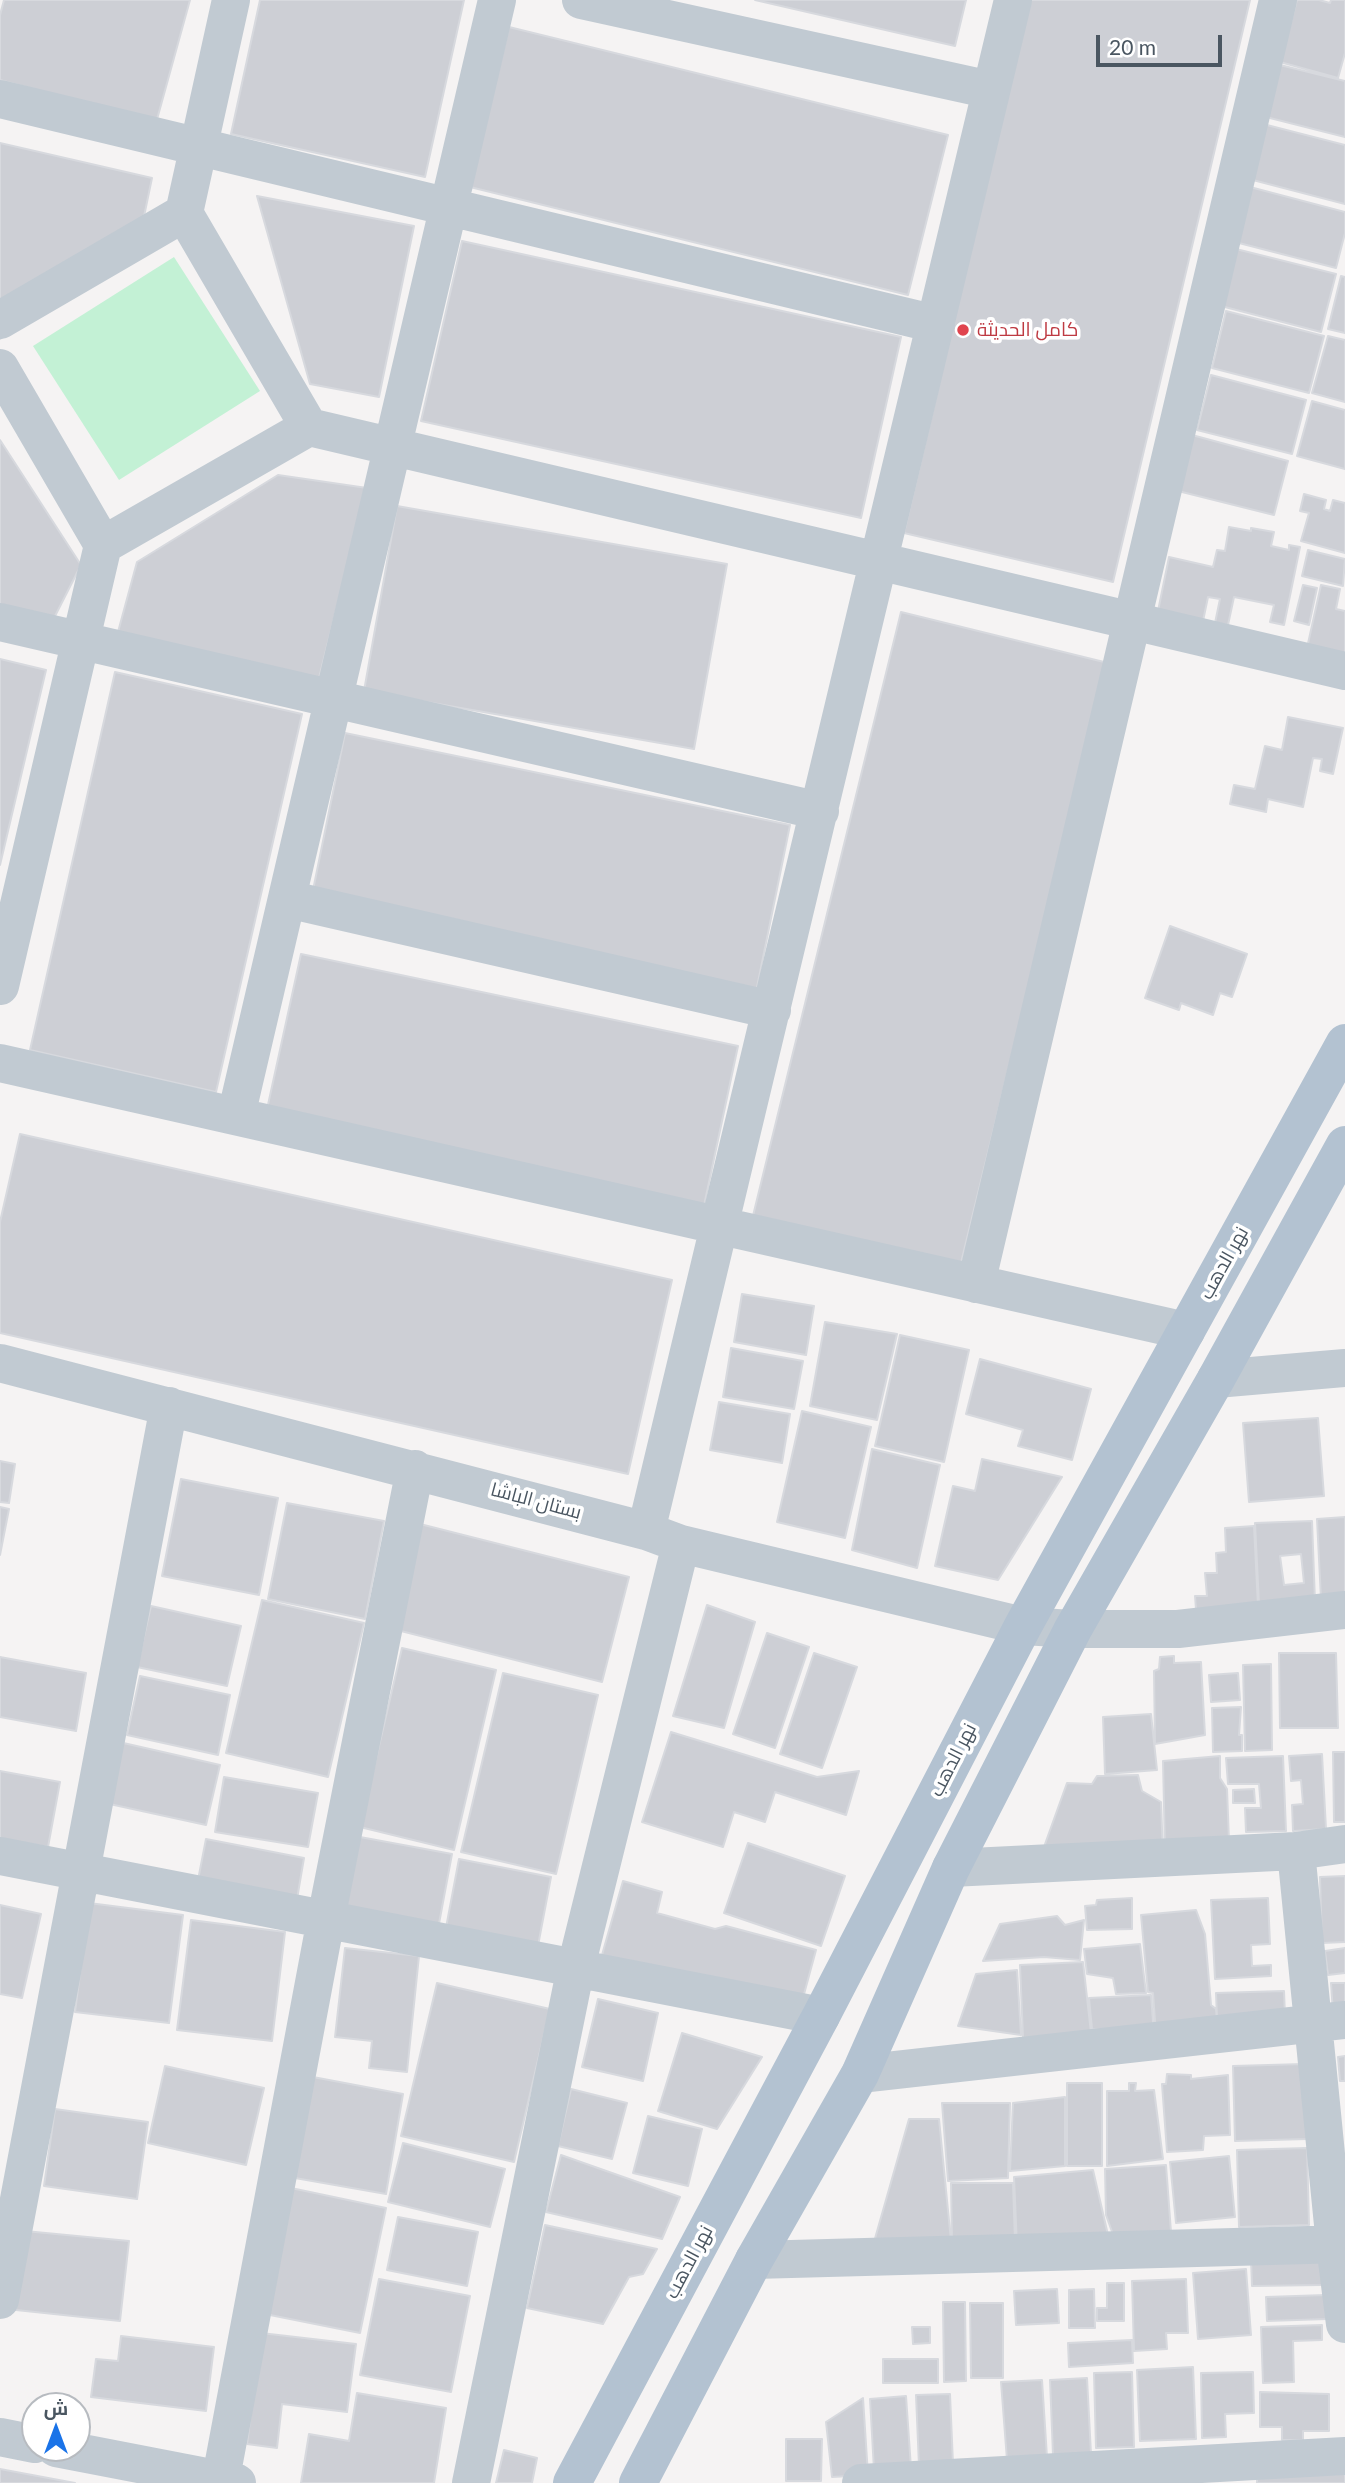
<!DOCTYPE html>
<meta charset="utf-8">
<style>
body{margin:0}
#map{position:relative;width:1345px;height:2483px;overflow:hidden;background:#f5f3f3;font-family:Lato,Cairo,sans-serif}
canvas{display:block}
.north{position:absolute;left:21px;top:2392px;width:70px;height:70px;box-sizing:border-box;background:#fff;border:2px solid #b7bbc0;border-radius:50%;rotate:0deg;font-size:19px;font-weight:700;line-height:28px;text-align:center;color:#4a5661}
.north::after{content:'';display:block;margin:auto;width:24px;height:32px;background:#1a73e8;clip-path:polygon(50% 0,100% 100%,50% 72%,0 100%)}
.scale{position:absolute;left:1096px;top:35px;width:126px;height:32px;box-sizing:border-box;border:4px solid #4a5661;border-top:0;padding-left:9px;font-size:21px;line-height:24px;white-space:nowrap;color:#4a5661;-webkit-text-stroke:5px #fff;paint-order:stroke}
</style>
<div id="map">
<canvas width="1345" height="2483"></canvas>
<div class="north">ش</div>
<div class="scale">20 m</div>
</div>
<script>
const g = document.querySelector('canvas').getContext('2d');
g.lineJoin = 'round';
function paint(path, color) { g.fillStyle = color; g.fill(path, 'evenodd'); }
function strokePath(path, color, width, dash) { g.strokeStyle = color; g.lineWidth = width; g.lineCap = dash ? 'butt' : 'round'; g.setLineDash(dash || []); g.stroke(path); }
function drawText(font, color, halo, rows, align = 'center') {
  g.font = font + ' Lato,Cairo,sans-serif'; g.lineWidth = 7; g.setLineDash([]); g.textBaseline = 'middle'; g.strokeStyle = halo; g.fillStyle = color; for (const [text, x, y, turn = 0] of rows) {
    g.save(); g.translate(x, y); g.rotate((+turn || 0) * Math.PI / 180); g.textAlign = isNaN(turn) ? turn : align; if (halo) g.strokeText(text, 0, 0); g.fillText(text, 0, 0); g.restore();
  }
}
paint(new Path2D(`
 M174,257L260,391L119,480L33,346Z`), '#c3f1d5');
const building = new Path2D(`
 M4,0H190L156,123L0,80V15Z
 M260,0H464L425,177L231,134Z
 M755,0H966L955,46Z
 M1029,0H1250L1113,582L904,533Z
 M1297,0H1319L1330,3L1331,0H1345V53L1338,78L1280,62Z
 M509,27L948,135L908,295L470,187Z
 M1280,65L1345,81V137L1266,117Z
 M1263,124L1345,145V204L1249,179Z
 M0,143L152,178L137,250L0,339Z
 M1250,187L1345,212V233L1336,268L1235,242Z
 M257,196L414,226L379,397L310,384Z
 M462,241L901,337L861,518L421,421Z
 M1236,249L1336,274L1321,332L1221,306Z
 M1341,276L1345,277V333L1328,329Z
 M1226,311L1324,336L1309,393L1212,368Z
 M1328,336L1345,340V402L1312,393Z
 M1211,375L1306,400L1292,454L1197,430Z
 M1312,401L1345,410V469L1297,456Z
 M1192,435L1288,461L1274,515L1178,491Z
 M0,440L81,565L52,622L0,611Z
 M278,475L367,488L317,686L115,643L137,562Z
 M1304,494L1326,500L1324,509L1330,511L1333,500L1345,503V553L1301,541L1309,513L1300,511Z
 M397,506L727,564L694,749L364,691Z
 M1229,527L1251,531V528L1274,532L1271,546L1289,550V545L1300,547L1284,625L1270,622L1274,605L1234,597L1228,625L1215,623L1220,599L1208,597L1203,621L1158,611L1169,557L1213,567L1217,550L1225,551Z
 M1308,550L1345,559L1343,586L1302,576Z
 M1303,585L1317,588L1309,625L1294,621Z
 M1321,585L1340,589L1336,609L1345,611V656L1307,648Z
 M901,612L1108,663L957,1279L750,1228Z
 M0,659L46,670L0,865Z
 M115,672L302,714L216,1092L30,1050Z
 M1288,717L1343,728L1333,774L1320,771L1322,759L1313,758L1303,807L1268,799L1266,812L1230,804L1234,785L1255,789L1265,746L1282,750Z
 M345,733L790,825L756,992L311,900Z
 M1170,926L1247,954L1232,997L1220,993L1213,1015L1181,1003L1179,1010L1145,998Z
 M301,954L738,1046L702,1215L264,1123Z
 M20,1134L672,1280L628,1474L0,1333V1222Z
 M742,1294L814,1306L806,1355L734,1342Z
 M825,1322L897,1334L877,1420L810,1406Z
 M900,1335L969,1350L944,1462L875,1446Z
 M731,1348L803,1361L794,1409L723,1397Z
 M980,1359L1091,1389L1072,1460L1018,1446L1023,1430L966,1414Z
 M719,1402L790,1414L782,1463L710,1450Z
 M802,1411L871,1427L845,1538L777,1522Z
 M1318,1418L1324,1496L1249,1502L1243,1423Z
 M872,1449L940,1465L917,1568L852,1550Z
 M982,1459L1062,1477L998,1580L935,1566L953,1486L975,1491Z
 M0,1461L15,1464L9,1503L0,1502Z
 M181,1479L278,1498L259,1595L162,1576Z
 M287,1503L384,1521L365,1619L268,1599Z
 M0,1507L9,1509L0,1555Z
 M1345,1517V1598L1321,1599L1317,1519Z
 M1312,1521L1315,1602L1259,1604L1255,1523ZM1301,1554L1304,1583L1284,1585L1280,1556Z
 M420,1524L629,1577L602,1682L393,1629Z
 M1254,1526L1258,1606L1196,1609L1195,1596H1207L1205,1573H1217L1216,1553L1226,1552L1225,1528Z
 M262,1600L364,1623L328,1777L226,1753Z
 M707,1605L755,1622L724,1728L673,1716Z
 M151,1606L241,1626L227,1686L137,1667Z
 M767,1633L809,1647L775,1748L733,1734Z
 M402,1648L496,1670L454,1850L360,1827Z
 M814,1653L857,1667L822,1768L780,1754Z
 M1279,1653H1336L1338,1728H1280Z
 M1174,1656V1663L1201,1662L1205,1735L1155,1744L1154,1671L1159,1669L1160,1657Z
 M0,1657L86,1673L76,1731L0,1717Z
 M1271,1664L1272,1750L1245,1751L1243,1665Z
 M503,1673L598,1695L556,1874L461,1852Z
 M1238,1673L1240,1700L1211,1702L1209,1675Z
 M140,1676L230,1695L218,1755L127,1735Z
 M1241,1707L1239,1735H1242V1751L1213,1752L1212,1708Z
 M1151,1714L1157,1770L1105,1774L1103,1717Z
 M671,1732L817,1777L859,1771L846,1815L775,1792L765,1822L734,1812L723,1847L642,1822Z
 M119,1742L220,1765L206,1825L105,1803Z
 M1333,1752H1345V1822H1334Z
 M1322,1754L1326,1829L1293,1831L1292,1805L1303,1804L1301,1780L1291,1781L1289,1756Z
 M1220,1756V1778L1227,1789L1229,1841L1165,1850L1163,1761Z
 M1283,1756L1286,1831L1246,1832L1245,1808H1261L1259,1784H1228L1226,1758Z
 M0,1771L60,1782L48,1847L0,1839Z
 M1138,1775L1142,1791L1161,1802L1163,1855L1040,1858L1067,1783L1092,1784L1097,1776Z
 M224,1777L318,1793L308,1847L215,1832Z
 M1254,1789L1255,1803H1233V1790Z
 M360,1837L452,1854L438,1929L345,1911Z
 M206,1839L304,1858L297,1899L198,1880Z
 M748,1843L845,1876L821,1946L724,1913Z
 M459,1859L551,1877L537,1951L445,1933Z
 M1345,1876V1942L1322,1943L1320,1877Z
 M623,1881L662,1892L657,1913L715,1929L726,1926L816,1950L800,2009L602,1955Z
 M1132,1898V1929L1087,1930L1085,1906L1096,1905L1097,1900Z
 M1268,1898L1270,1944L1251,1945L1252,1966L1271,1965V1976L1215,1979L1211,1900Z
 M89,1903L183,1915L169,2023L75,2012Z
 M0,1905L41,1914L22,1998L0,1994Z
 M1196,1910L1205,1934L1211,2005L1216,2009L1218,2032L1156,2035L1153,1993L1148,1992L1141,1915Z
 M1057,1916L1065,1925L1084,1920L1080,1960L1044,1957L983,1961L1000,1924Z
 M191,1920L285,1932L272,2041L177,2030Z
 M1140,1944L1146,1993L1116,1994L1113,1978L1087,1974L1084,1949Z
 M345,1948L419,1956L407,2072L369,2068L372,2041L335,2037Z
 M1345,1948V1973L1328,1975L1325,1951Z
 M1083,1962L1091,2033L1023,2038L1020,1965Z
 M1017,1970L1021,2035L958,2026L976,1974Z
 M437,1983L550,2009L514,2162L401,2136Z
 M1331,1983H1345V2012L1333,2013Z
 M1284,1991L1285,2016L1217,2018L1216,1993Z
 M1151,1995L1154,2035L1092,2029L1089,1998Z
 M598,1999L658,2013L643,2081L582,2067Z
 M682,2033L762,2057L717,2129L658,2111Z
 M1345,2056V2081H1340L1338,2057Z
 M1304,2064L1307,2139L1235,2141L1233,2066Z
 M165,2066L264,2088L246,2165L148,2143Z
 M1167,2074L1191,2075V2079L1228,2075L1230,2135L1204,2136L1203,2150L1167,2152L1162,2084H1166Z
 M313,2077L403,2094L386,2194L295,2178Z
 M1067,2083H1102V2166H1067Z
 M1129,2083H1136L1135,2091L1154,2090L1163,2159L1107,2166V2091H1129Z
 M571,2089L627,2103L612,2159L558,2146Z
 M1065,2097V2166L1010,2171L1013,2103Z
 M942,2103H1010L1008,2178L948,2181Z
 M55,2109L148,2122L137,2199L44,2186Z
 M648,2116L702,2129L688,2186L633,2173Z
 M909,2119H939L952,2251L874,2242Z
 M403,2143L505,2169L490,2227L388,2202Z
 M1307,2148L1309,2225L1239,2227L1237,2150Z
 M561,2155L680,2197L662,2239L546,2212Z
 M1229,2156L1235,2217L1176,2223L1170,2162Z
 M1166,2165L1171,2232L1116,2243L1106,2215L1105,2169Z
 M1093,2170L1108,2235L1017,2247L1014,2177Z
 M951,2183H1013L1015,2241L952,2243Z
 M291,2188L386,2208L360,2333L265,2314Z
 M398,2217L478,2232L467,2286L387,2270Z
 M545,2225L657,2249L643,2274L629,2277L603,2324L527,2308Z
 M25,2231L129,2241L120,2321L16,2310Z
 M1322,2258V2285L1252,2286L1251,2259Z
 M1246,2269L1251,2335L1198,2339L1193,2273Z
 M379,2279L470,2296L451,2392L360,2375Z
 M1186,2279L1188,2333H1166L1167,2349L1134,2351L1132,2281Z
 M1107,2283H1124V2321H1097V2308H1107Z
 M1057,2289L1059,2323L1016,2325L1014,2291Z
 M1094,2289L1095,2328H1069V2290Z
 M1326,2295L1327,2319L1267,2321L1266,2297Z
 M943,2302H965L966,2381L944,2382Z
 M970,2303H1003V2378H971Z
 M1322,2325V2340L1293,2341L1294,2382L1263,2383L1261,2327Z
 M912,2327H930V2343L913,2344Z
 M261,2333L356,2344L347,2412L282,2404L277,2448L247,2444Z
 M121,2336L214,2347L206,2411L91,2397L96,2359L118,2361Z
 M1132,2340L1133,2363L1069,2367L1068,2343Z
 M883,2359H938V2383H883Z
 M1193,2367L1196,2439L1140,2441L1137,2370Z
 M1132,2372L1134,2447L1096,2448L1094,2373Z
 M1253,2372L1254,2413L1225,2414L1226,2437L1202,2438L1201,2373Z
 M1087,2378L1091,2454L1053,2455L1050,2380Z
 M1042,2380L1047,2457L1007,2460L1001,2382Z
 M1260,2392L1329,2394V2431H1303V2440H1282V2427H1260Z
 M357,2393L446,2408L434,2483H301L309,2434L349,2441Z
 M950,2394L953,2464L919,2466L916,2395Z
 M906,2396L911,2468L874,2470L870,2399Z
 M863,2398L868,2475L832,2477L826,2422Z
 M786,2439H822L821,2481H786Z
 M504,2450L537,2458L532,2483H496Z
 M0,2469L75,2483H0Z
 M1345,2470V2483H1257V2475Z`);
paint(building, '#cdcfd5');
strokePath(building, '#d7d9de', 2);
strokePath(new Path2D(`
 M581,0L991,90
 M0,99L936,324
 M184,213L231,0
 M0,320L184,213L309,427
 M0,368L103,545L309,427L1345,671
 M0,622L820,811
 M287,899L772,1010
 M0,986L103,545
 M0,1063L1186,1331
 M236,1116L497,0
 M976,1284L1278,0
 M0,1363L646,1531L681,1544L1023,1626L1073,1629H1178L1345,1610
 M1216,1379L1345,1368
 M646,1531L1013,0
 M1296,1851L1335,2245L1345,2324
 M0,1856L821,2016
 M951,1868L1296,1851L1345,1844
 M860,2074L1345,2020
 M754,2260L1345,2244
 M0,2300L169,1406
 M0,2437L35,2444
 M56,2448L237,2483
 M220,2483L326,1919L415,1469
 M471,2483L576,1967L681,1544
 M861,2483L1345,2456`), '#c1cad2', 38);
strokePath(new Path2D(`
 M572,2483L821,2016L1023,1626L1345,1043
 M638,2483L754,2260L860,2074L951,1868L1073,1629L1216,1379L1345,1145`), '#b3c2d1', 38);
for (const [x, y, r, color] of [
 [963,330,7,"#e0444e"]
]) { const dot = new Path2D(); dot.arc(x, y, r, 0, 2 * Math.PI); g.fillStyle = color; g.fill(dot); strokePath(dot, '#fff', 2.5); }
drawText('19px', '#be3a42', '#fff', [
 ["كامل الحديثة",977,330]
], 'left');
drawText('19px', '#4a5661', '#fff', [
 ["نهر الدهب",1224,1263,-61],
 ["بستان الباشا",536,1501,15],
 ["نهر الدهب",953,1760,-63],
 ["نهر الدهب",689,2262,-62]
]);
</script>
